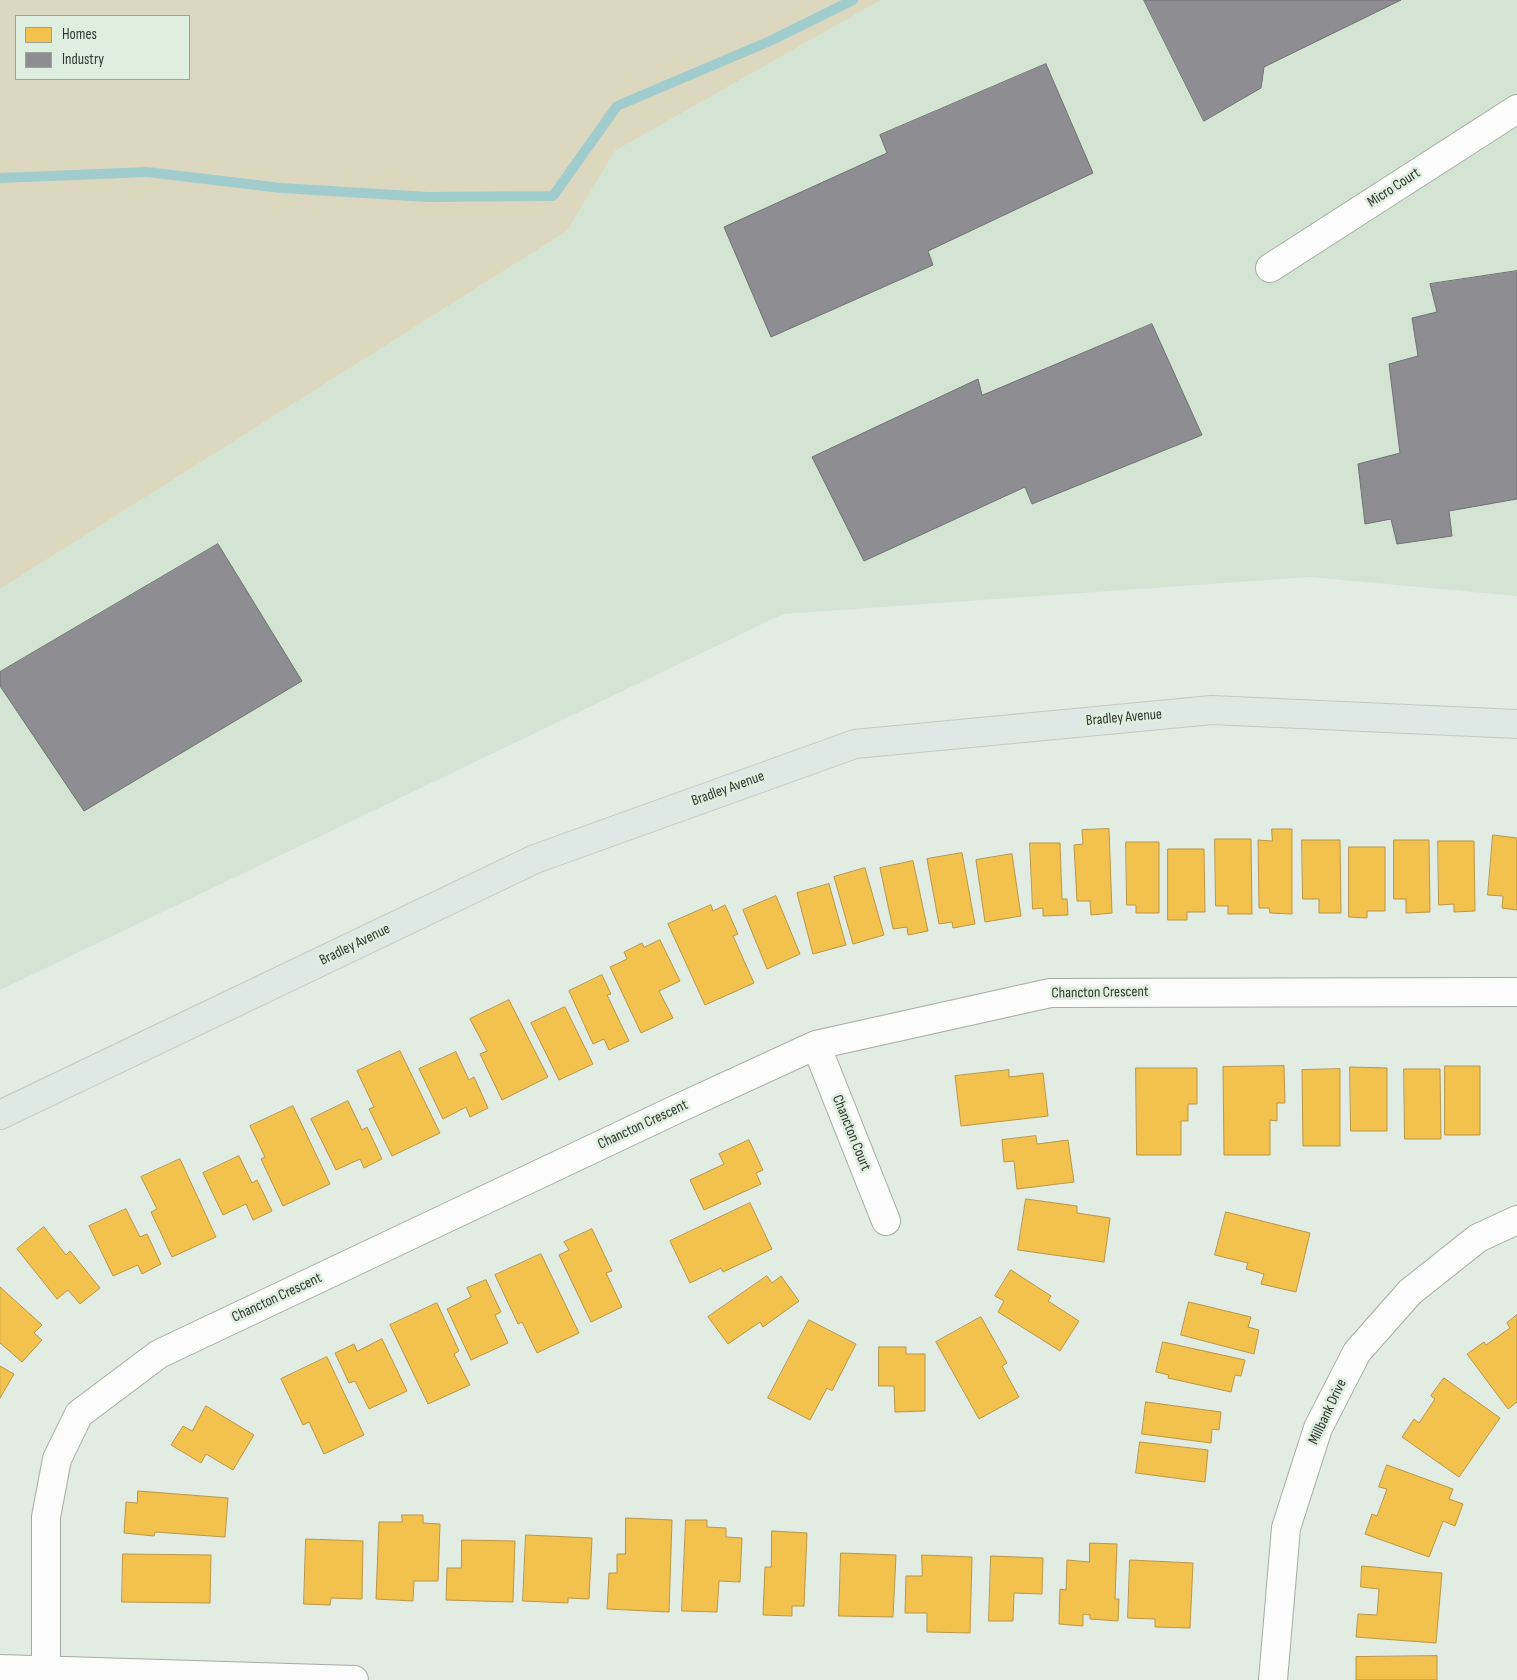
<!DOCTYPE html>
<style>
body{margin:0}
#map{position:relative;width:1517px;height:1680px;overflow:hidden;background:#e2ece2;font-family:"Sofia Sans Condensed",sans-serif}
canvas{display:block}
.legend{position:absolute;left:15px;top:15px;width:175px;height:65px;box-sizing:border-box;background:#dfefdf;border:1px solid #99a599;margin:0;padding:6px 9px;list-style:none;font-size:15px;color:#303630}
.legend li{display:flex;align-items:center;gap:10px;height:25px}
.legend b{width:25px;border:1px solid #99a599}
</style>
<div id="map">
<canvas width="1517" height="1680"></canvas>
<ul class="legend">
<li><b style="height:14px;background:#f2c14e"></b>Homes</li>
<li><b style="height:14px;background:#8d8d92"></b>Industry</li>
</ul>
</div>
<script>
const g = document.querySelector('canvas').getContext('2d');
g.lineJoin = 'round';
function paint(path, color) { g.fillStyle = color; g.fill(path, 'evenodd'); }
function strokePath(path, color, width, dash) { g.strokeStyle = color; g.lineWidth = width; g.lineCap = dash ? 'butt' : 'round'; g.setLineDash(dash || []); g.stroke(path); }
function drawText(font, color, halo, rows, align = 'center') {
  g.font = font + ' "Sofia Sans Condensed",sans-serif'; g.lineWidth = 5; g.setLineDash([]); g.textBaseline = 'middle'; g.strokeStyle = halo; g.fillStyle = color; for (const [text, x, y, turn = 0] of rows) {
    g.save(); g.translate(x, y); g.rotate((+turn || 0) * Math.PI / 180); g.textAlign = isNaN(turn) ? turn : align; if (halo) g.strokeText(text, 0, 0); g.fillText(text, 0, 0); g.restore();
  }
}
paint(new Path2D(`
 M881,0H1517V596L1310,577L783,614L0,990V589L567,231L615,151Z`), '#d3e4d3');
paint(new Path2D(`
 M0,0H881L615,151L567,231L0,589ZM16,16H189V79H16Z`), '#dcd8c0');
const homes = new Path2D(`
 M1109,829L1112,913L1091,915L1090,901H1077L1074,845L1083,844L1082,830Z
 M1272,829H1292V914L1270,913L1269,908H1259L1258,840L1272,841Z
 M1493,835L1517,838V910L1502,908L1503,896L1488,895Z
 M1215,839H1251L1252,914H1228V906H1216Z
 M1302,840H1340L1341,913H1319V899H1303Z
 M1394,840H1429L1430,912L1406,913V899H1394Z
 M1438,841H1474L1475,911L1454,912V904L1439,905Z
 M1126,842H1159V913H1136V905H1127Z
 M1030,843H1060L1062,899H1067L1068,915L1043,916V908L1033,909Z
 M1349,847H1385V911H1367V918L1349,917Z
 M1168,849H1204L1205,912H1187V920H1168Z
 M962,853L975,924L953,928L952,922L939,924L927,859Z
 M1012,854L1021,916L985,922L976,860Z
 M913,861L928,931L908,935L907,927L893,929L880,868Z
 M865,868L884,935L853,944L834,877Z
 M829,884L846,945L813,954L797,893Z
 M776,896L800,954L767,969L743,910Z
 M711,905L713,911L725,905L738,934L733,936L754,983L705,1005L668,924Z
 M660,940L680,981L659,991L673,1018L641,1033L610,967L627,959L624,952L642,943L644,947Z
 M602,975L611,994L607,995L629,1041L609,1050L604,1039L593,1044L569,991Z
 M509,1000L548,1077L502,1100L480,1054L487,1051L470,1019Z
 M565,1007L593,1064L559,1080L531,1023Z
 M400,1051L440,1133L392,1156L369,1109L374,1107L357,1071Z
 M456,1052L469,1080L474,1077L488,1108L470,1117L466,1107L443,1119L419,1069Z
 M1284,1066L1285,1103H1277V1121L1270,1120V1155H1224L1223,1067Z
 M1445,1066H1480V1135H1445Z
 M1350,1067L1387,1068V1131H1351Z
 M1136,1068H1197V1104H1188V1121H1181V1155H1137Z
 M1340,1069V1146H1303L1302,1070Z
 M1404,1069H1440L1441,1139H1405Z
 M1009,1070V1077L1043,1073L1048,1116L961,1126L955,1076Z
 M348,1101L362,1130L367,1127L382,1159L364,1168L360,1159L336,1170L311,1119Z
 M293,1106L330,1184L283,1206L261,1159L265,1157L250,1126Z
 M1036,1136L1037,1144L1068,1140L1074,1182L1017,1189L1014,1161L1004,1162L1002,1140Z
 M749,1140L763,1170L756,1173L761,1184L704,1210L690,1180L724,1164L719,1154Z
 M239,1156L252,1183L257,1180L272,1211L253,1220L246,1204L223,1215L203,1173Z
 M180,1159L216,1237L172,1257L151,1212L157,1209L141,1177Z
 M1026,1199L1077,1206V1213L1110,1218L1104,1262L1018,1250Z
 M750,1203L772,1249L723,1272L721,1268L690,1283L670,1241Z
 M126,1209L140,1237L147,1234L161,1264L142,1274L138,1265L113,1276L89,1226Z
 M1226,1212L1310,1233L1296,1292L1261,1284L1264,1274L1246,1269L1248,1263L1215,1255Z
 M44,1227L66,1255L70,1251L100,1288L80,1304L68,1290L57,1299L17,1249Z
 M592,1229L612,1271L606,1273L622,1307L591,1322L559,1255L569,1250L564,1242Z
 M541,1254L579,1333L537,1353L522,1322L518,1324L495,1275Z
 M1011,1270L1051,1296L1048,1301L1079,1321L1060,1351L998,1312L1004,1301L995,1296Z
 M767,1276L772,1283L781,1276L799,1301L763,1327L760,1322L728,1344L708,1317Z
 M486,1280L501,1312L495,1315L508,1343L471,1360L447,1309L471,1297L467,1288Z
 M0,1287L42,1325L34,1333L42,1340L22,1362L0,1343Z
 M1189,1302L1251,1317L1248,1327L1259,1330L1254,1354L1181,1335Z
 M437,1303L459,1351L454,1354L470,1385L428,1404L390,1325Z
 M1517,1315V1402L1508,1409L1467,1354L1484,1342L1486,1345L1510,1328L1507,1323Z
 M981,1317L1007,1363L1002,1366L1019,1397L979,1419L936,1342Z
 M809,1320L856,1344L832,1391L827,1388L810,1420L768,1398Z
 M382,1339L407,1391L369,1409L355,1381L349,1383L335,1353L354,1344L357,1351Z
 M1163,1342L1245,1360L1241,1376L1235,1375L1231,1392L1168,1378L1169,1375L1156,1372Z
 M879,1347H906V1354H925V1411L895,1412L894,1386H879Z
 M327,1357L364,1435L324,1454L309,1422L303,1425L281,1379Z
 M0,1366L14,1374L0,1398Z
 M1444,1378L1500,1418L1459,1477L1402,1437L1414,1419L1419,1423L1435,1399L1431,1396Z
 M1146,1402L1221,1412L1219,1430L1212,1429L1211,1443L1142,1434Z
 M206,1406L254,1435L233,1470L206,1454L201,1463L171,1445L183,1426L192,1431Z
 M1140,1442L1208,1450L1205,1482L1136,1473Z
 M1387,1465L1453,1489L1449,1499L1463,1504L1455,1526L1443,1521L1429,1557L1365,1534L1372,1514L1377,1516L1387,1489L1379,1487Z
 M138,1491L228,1498L225,1537L155,1532L154,1536L124,1533L126,1502L137,1503Z
 M402,1515H423V1523L440,1524L438,1581H414L413,1601L376,1599L379,1522H402Z
 M626,1518L672,1520L669,1612L607,1609L609,1573H617V1554H625Z
 M686,1520H707V1527L726,1528V1537L742,1538L740,1582L719,1581L717,1612L682,1611Z
 M772,1531L807,1533L804,1606H792V1616L763,1615L765,1567H771Z
 M526,1535L592,1538L589,1599L568,1598V1603L523,1601Z
 M306,1539L363,1541L362,1599L331,1598L330,1605L304,1604Z
 M462,1540L515,1541L513,1602L446,1600L447,1568H461Z
 M1090,1543L1117,1544L1115,1599H1119L1118,1621L1090,1619V1615L1083,1614V1626L1059,1624L1060,1589L1066,1590L1067,1560L1089,1562Z
 M841,1553L896,1555L893,1617L839,1616Z
 M123,1554L211,1555L210,1603L122,1602Z
 M922,1555L972,1557L970,1633L927,1632V1613H905L906,1576H922Z
 M991,1556L1043,1558L1042,1594L1014,1593L1013,1621H989Z
 M1130,1560L1193,1563L1190,1628L1155,1627V1619L1128,1618Z
 M1362,1566L1442,1573L1436,1643L1356,1637L1358,1614L1377,1615L1379,1589L1361,1587Z
 M1437,1656V1680H1356V1657Z`);
paint(homes, '#f2c14e');
strokePath(homes, '#b89745', 1);
const industry = new Path2D(`
 M1144,0H1401L1264,67L1261,88L1204,121Z
 M1046,64L1093,173L928,251L933,265L771,337L724,227L887,153L880,135Z
 M1517,271V499L1449,511L1452,536L1397,544L1391,519L1365,524L1358,464L1400,453L1389,364L1418,356L1412,318L1437,312L1430,284Z
 M1152,324L1202,435L1032,504L1025,487L864,561L812,457L978,379L982,395Z
 M218,544L302,681L84,811L0,686V672Z`);
paint(industry, '#8d8d92');
strokePath(industry, '#717375', 1);
strokePath(new Path2D(`
 M0,178L147,172L281,188L428,197L553,196L617,106L770,41L853,0`), '#a0cccd', 10);
const minor = new Path2D(`
 M1270,268L1517,109
 M816,1045L886,1221
 M0,1669L354,1680
 M46,1680V1517L57,1459L79,1414L159,1354L679,1108L816,1045L1050,993L1517,992
 M1273,1680L1286,1528L1318,1428L1357,1352L1410,1292L1478,1238L1517,1220`);
const major = new Path2D(`
 M0,1115L535,859L855,744L1212,710L1517,724`);
strokePath(minor, '#a5aca5', 30);
strokePath(major, '#c3c8c3', 30);
strokePath(minor, '#fbfcfb', 28);
strokePath(major, '#dee9e5', 28);
drawText('15px', '#303630', '#dfefdf', [
 ["Micro Court",1394,188,-33],
 ["Bradley Avenue",1124,718,-5],
 ["Bradley Avenue",728,789,-20],
 ["Bradley Avenue",355,945,-26],
 ["Chancton Crescent",1100,993,-1],
 ["Chancton Crescent",643,1125,-25],
 ["Chancton Court",851,1133,68],
 ["Chancton Crescent",277,1298,-25],
 ["Millbank Drive",1328,1412,-65]
]);
</script>
